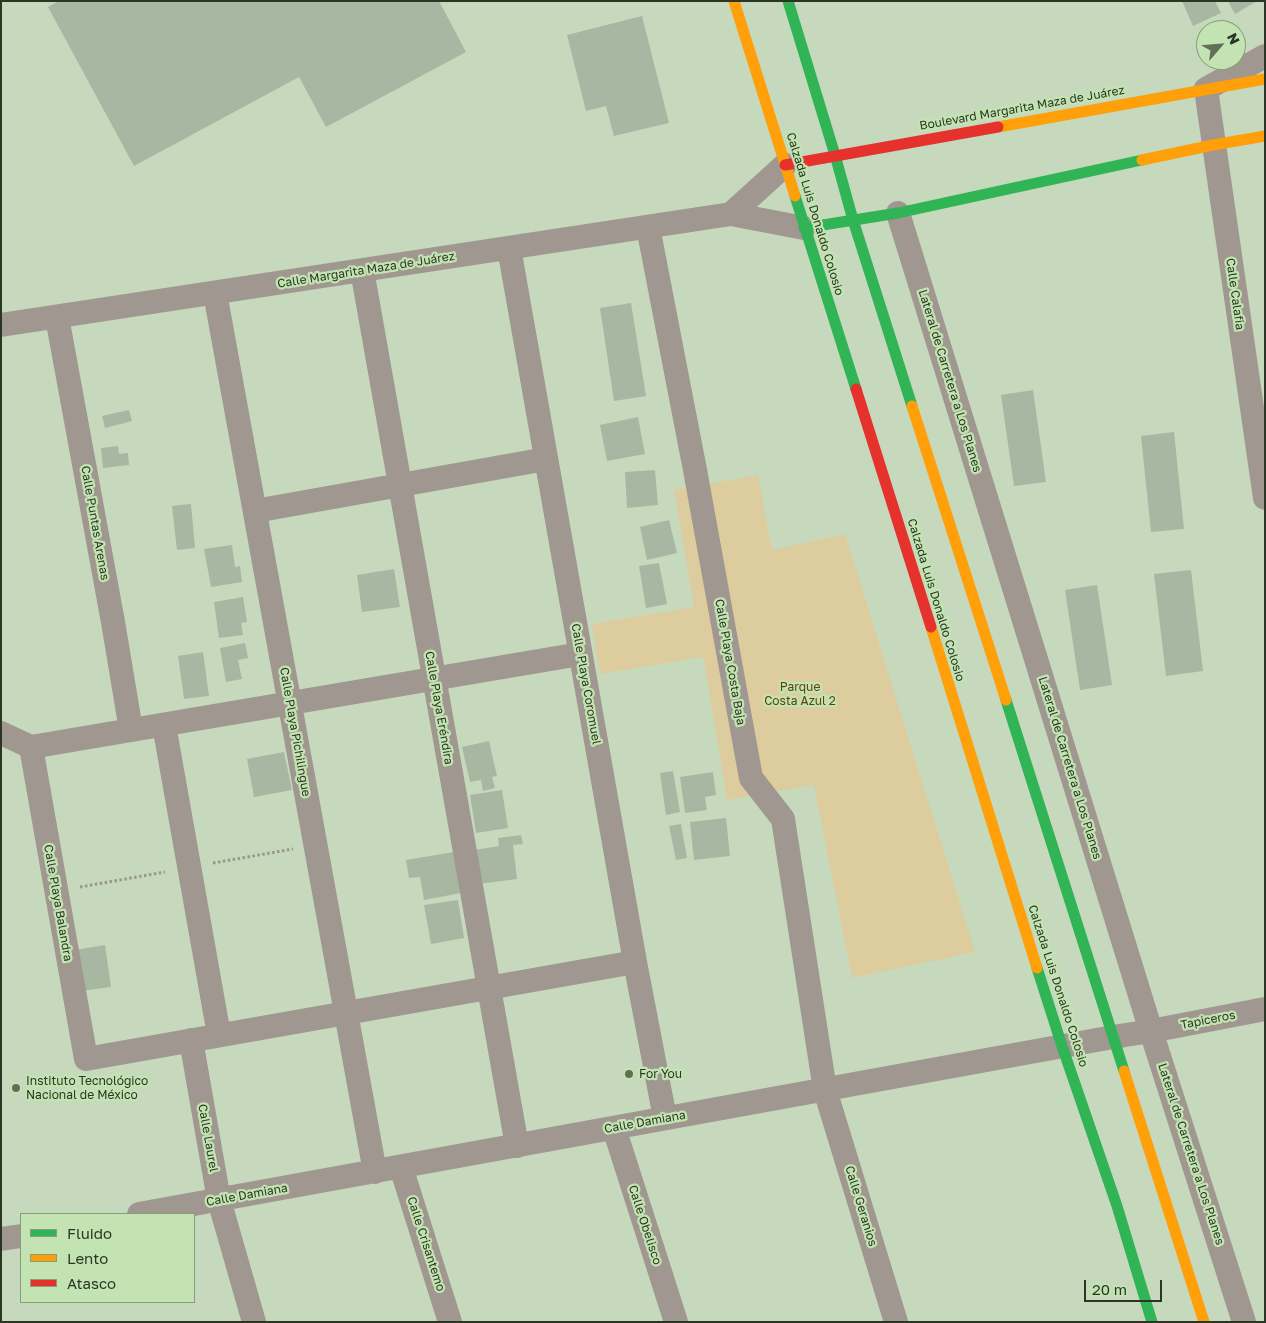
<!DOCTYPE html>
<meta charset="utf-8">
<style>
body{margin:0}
#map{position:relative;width:1266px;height:1323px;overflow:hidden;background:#c6d9bd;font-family:"Golos Text",sans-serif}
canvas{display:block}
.frame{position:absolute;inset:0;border:2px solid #2a3623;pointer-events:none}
.legend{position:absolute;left:20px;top:1213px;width:175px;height:90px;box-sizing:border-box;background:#c3e4b2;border:1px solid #869e79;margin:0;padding:6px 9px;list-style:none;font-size:15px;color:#2a3623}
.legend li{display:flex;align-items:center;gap:10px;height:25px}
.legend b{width:25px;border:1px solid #869e79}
.north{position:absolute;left:1196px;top:20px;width:50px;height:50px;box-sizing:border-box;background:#c3e4b2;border:1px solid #869e79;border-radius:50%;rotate:63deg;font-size:14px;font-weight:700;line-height:20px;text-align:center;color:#2a3623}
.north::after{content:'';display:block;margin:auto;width:18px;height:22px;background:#616f59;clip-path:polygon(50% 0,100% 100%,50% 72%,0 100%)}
.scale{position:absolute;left:1084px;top:1280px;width:78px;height:22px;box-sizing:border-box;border:2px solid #2a3623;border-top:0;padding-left:6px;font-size:15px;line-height:18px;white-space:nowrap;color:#2a3623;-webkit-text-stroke:4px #c3e4b2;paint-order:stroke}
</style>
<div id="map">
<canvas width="1266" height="1323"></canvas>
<div class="frame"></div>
<ul class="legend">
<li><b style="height:6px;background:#30b455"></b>Fluido</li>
<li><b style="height:6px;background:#ff9f0a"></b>Lento</li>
<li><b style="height:6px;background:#e5322d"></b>Atasco</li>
</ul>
<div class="north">N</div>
<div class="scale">20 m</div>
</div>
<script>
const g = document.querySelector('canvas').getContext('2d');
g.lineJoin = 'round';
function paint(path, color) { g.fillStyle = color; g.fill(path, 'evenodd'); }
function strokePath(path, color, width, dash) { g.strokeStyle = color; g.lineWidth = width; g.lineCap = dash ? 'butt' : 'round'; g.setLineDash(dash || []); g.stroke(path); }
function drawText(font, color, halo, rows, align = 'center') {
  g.font = font + ' "Golos Text",sans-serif'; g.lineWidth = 4.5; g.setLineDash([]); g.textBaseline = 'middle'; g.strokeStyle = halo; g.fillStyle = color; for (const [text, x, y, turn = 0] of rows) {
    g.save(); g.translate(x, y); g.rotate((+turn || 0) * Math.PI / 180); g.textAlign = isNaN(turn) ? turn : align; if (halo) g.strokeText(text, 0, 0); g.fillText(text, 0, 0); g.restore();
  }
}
paint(new Path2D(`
 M758,475L772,550L845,534L975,952L852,978L814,785L727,800L703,657L600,674L592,624L694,607L674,490Z`), '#ddcc9d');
paint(new Path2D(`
 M59,1H439L466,52L326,127L299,77L134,166L48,7Z
 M1182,1H1215L1221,13L1193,26Z
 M1228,1H1257L1235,14Z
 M642,16L669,123L614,136L606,106L586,111L567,35Z
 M631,303L646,396L614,401L600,308Z
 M1033,390L1046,482L1014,486L1001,395Z
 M129,410L132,421L105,428L102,416Z
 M638,417L645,454L607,461L600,425Z
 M1174,432L1184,529L1151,532L1141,436Z
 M118,446L119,454L128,453L129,465L103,468L101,448Z
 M655,470L658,505L627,508L625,472Z
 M191,504L195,548L177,550L172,506Z
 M669,520L677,553L647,560L640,527Z
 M232,545L235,567L240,566L242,582L211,587L204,549Z
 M659,563L667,604L646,608L639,566Z
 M394,569L400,607L362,612L357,575Z
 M1191,570L1203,671L1166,676L1154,574Z
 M1097,585L1112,685L1080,690L1065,590Z
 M243,597L247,622L241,623L243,635L219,638L214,602Z
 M245,643L248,658L238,660L242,679L226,682L220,648Z
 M203,652L209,696L184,699L178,656Z
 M489,741L497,776L492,777L495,788L483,791L481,780L470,782L462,747Z
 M284,752L292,790L254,797L247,759Z
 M673,771L680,812L666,815L660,773Z
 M713,772L716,795L705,797L707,810L685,813L680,777Z
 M502,790L508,828L476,833L470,795Z
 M726,818L730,856L694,860L690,822Z
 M681,824L687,858L676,860L669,826Z
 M521,835L523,844L513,845L517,879L479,884L474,850L499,846L498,838Z
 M454,852L461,893L424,900L420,877L409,878L406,860Z
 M458,900L464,938L431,944L424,905Z
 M105,945L111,987L81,991L75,950Z`), '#a8b7a1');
strokePath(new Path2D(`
 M213,863L293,849
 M80,887L165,872`), '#98978c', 3, [2.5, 2.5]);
strokePath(new Path2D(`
 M1265,56L1206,89L1265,498
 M898,213L1151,1031L1244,1322
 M731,214L785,165
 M648,227L695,470L751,778L783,819L825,1090L896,1322
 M509,248L635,962L665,1118
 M362,270L517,1146
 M215,293L375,1172
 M57,317L113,622L131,730
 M1,325L731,214L804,228
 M255,511L546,459
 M164,725L219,1035
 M1,733L31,747L580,654
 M31,747L86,1059L635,962
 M191,1040L219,1200L254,1322
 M614,1128L676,1322
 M401,1167L450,1322
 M139,1214L1113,1037L1151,1031L1265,1009
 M1,1239L21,1236`), '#a09890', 24);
strokePath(new Path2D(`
 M788,1L835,155L853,220L912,406
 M795,196L856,389
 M804,228L898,213L1142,160
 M1006,700L1124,1071
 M1037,968L1062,1046L1117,1206L1152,1322`), '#30b455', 11);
strokePath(new Path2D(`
 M734,1L795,196
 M998,127L1265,79
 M1142,160L1213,145L1265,136
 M912,406L1006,700
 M931,627L1037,968
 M1124,1071L1204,1322`), '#ff9f0a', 11);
strokePath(new Path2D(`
 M785,165L998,127
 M856,389L931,627`), '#e5322d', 11);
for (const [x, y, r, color] of [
 [629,1074,5,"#616f59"],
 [16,1088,5,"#616f59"]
]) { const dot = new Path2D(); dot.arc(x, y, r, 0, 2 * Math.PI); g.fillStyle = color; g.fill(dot); strokePath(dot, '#c3e4b2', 2); }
drawText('12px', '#2a3623', '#c3e4b2', [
 ["Boulevard Margarita Maza de Juárez",1022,108,-10],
 ["Calzada Luis Donaldo Colosio",815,214,73],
 ["Calle Margarita Maza de Juárez",366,270,-9],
 ["Calle Calafia",1235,294,82],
 ["Lateral de Carretera a Los Planes",950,381,73],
 ["Calle Puntas Arenas",95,523,80],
 ["Calzada Luis Donaldo Colosio",936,600,73],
 ["Calle Playa Costa Baja",730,662,80],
 ["Calle Playa Coromuel",586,684,80],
 ["Calle Playa Eréndira",439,708,80],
 ["Calle Playa Pichilingue",295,732,80],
 ["Lateral de Carretera a Los Planes",1070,768,73],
 ["Calle Playa Balandra",58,903,80],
 ["Calzada Luis Donaldo Colosio",1058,986,72],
 ["Tapiceros",1208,1020,-11],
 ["Calle Damiana",645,1122,-10],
 ["Calle Laurel",208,1138,80],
 ["Lateral de Carretera a Los Planes",1191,1154,72],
 ["Calle Damiana",247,1195,-10],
 ["Calle Geranios",861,1206,73],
 ["Calle Obelisco",645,1225,72],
 ["Calle Crisantemo",426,1244,72]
]);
drawText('12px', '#604008', '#c3e4b2', [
 ["Parque",800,687],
 ["Costa Azul 2",800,701]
]);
drawText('12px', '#2a3623', '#c3e4b2', [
 ["For You",639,1074],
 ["Instituto Tecnológico",26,1081],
 ["Nacional de México",26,1095]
], 'left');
</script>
